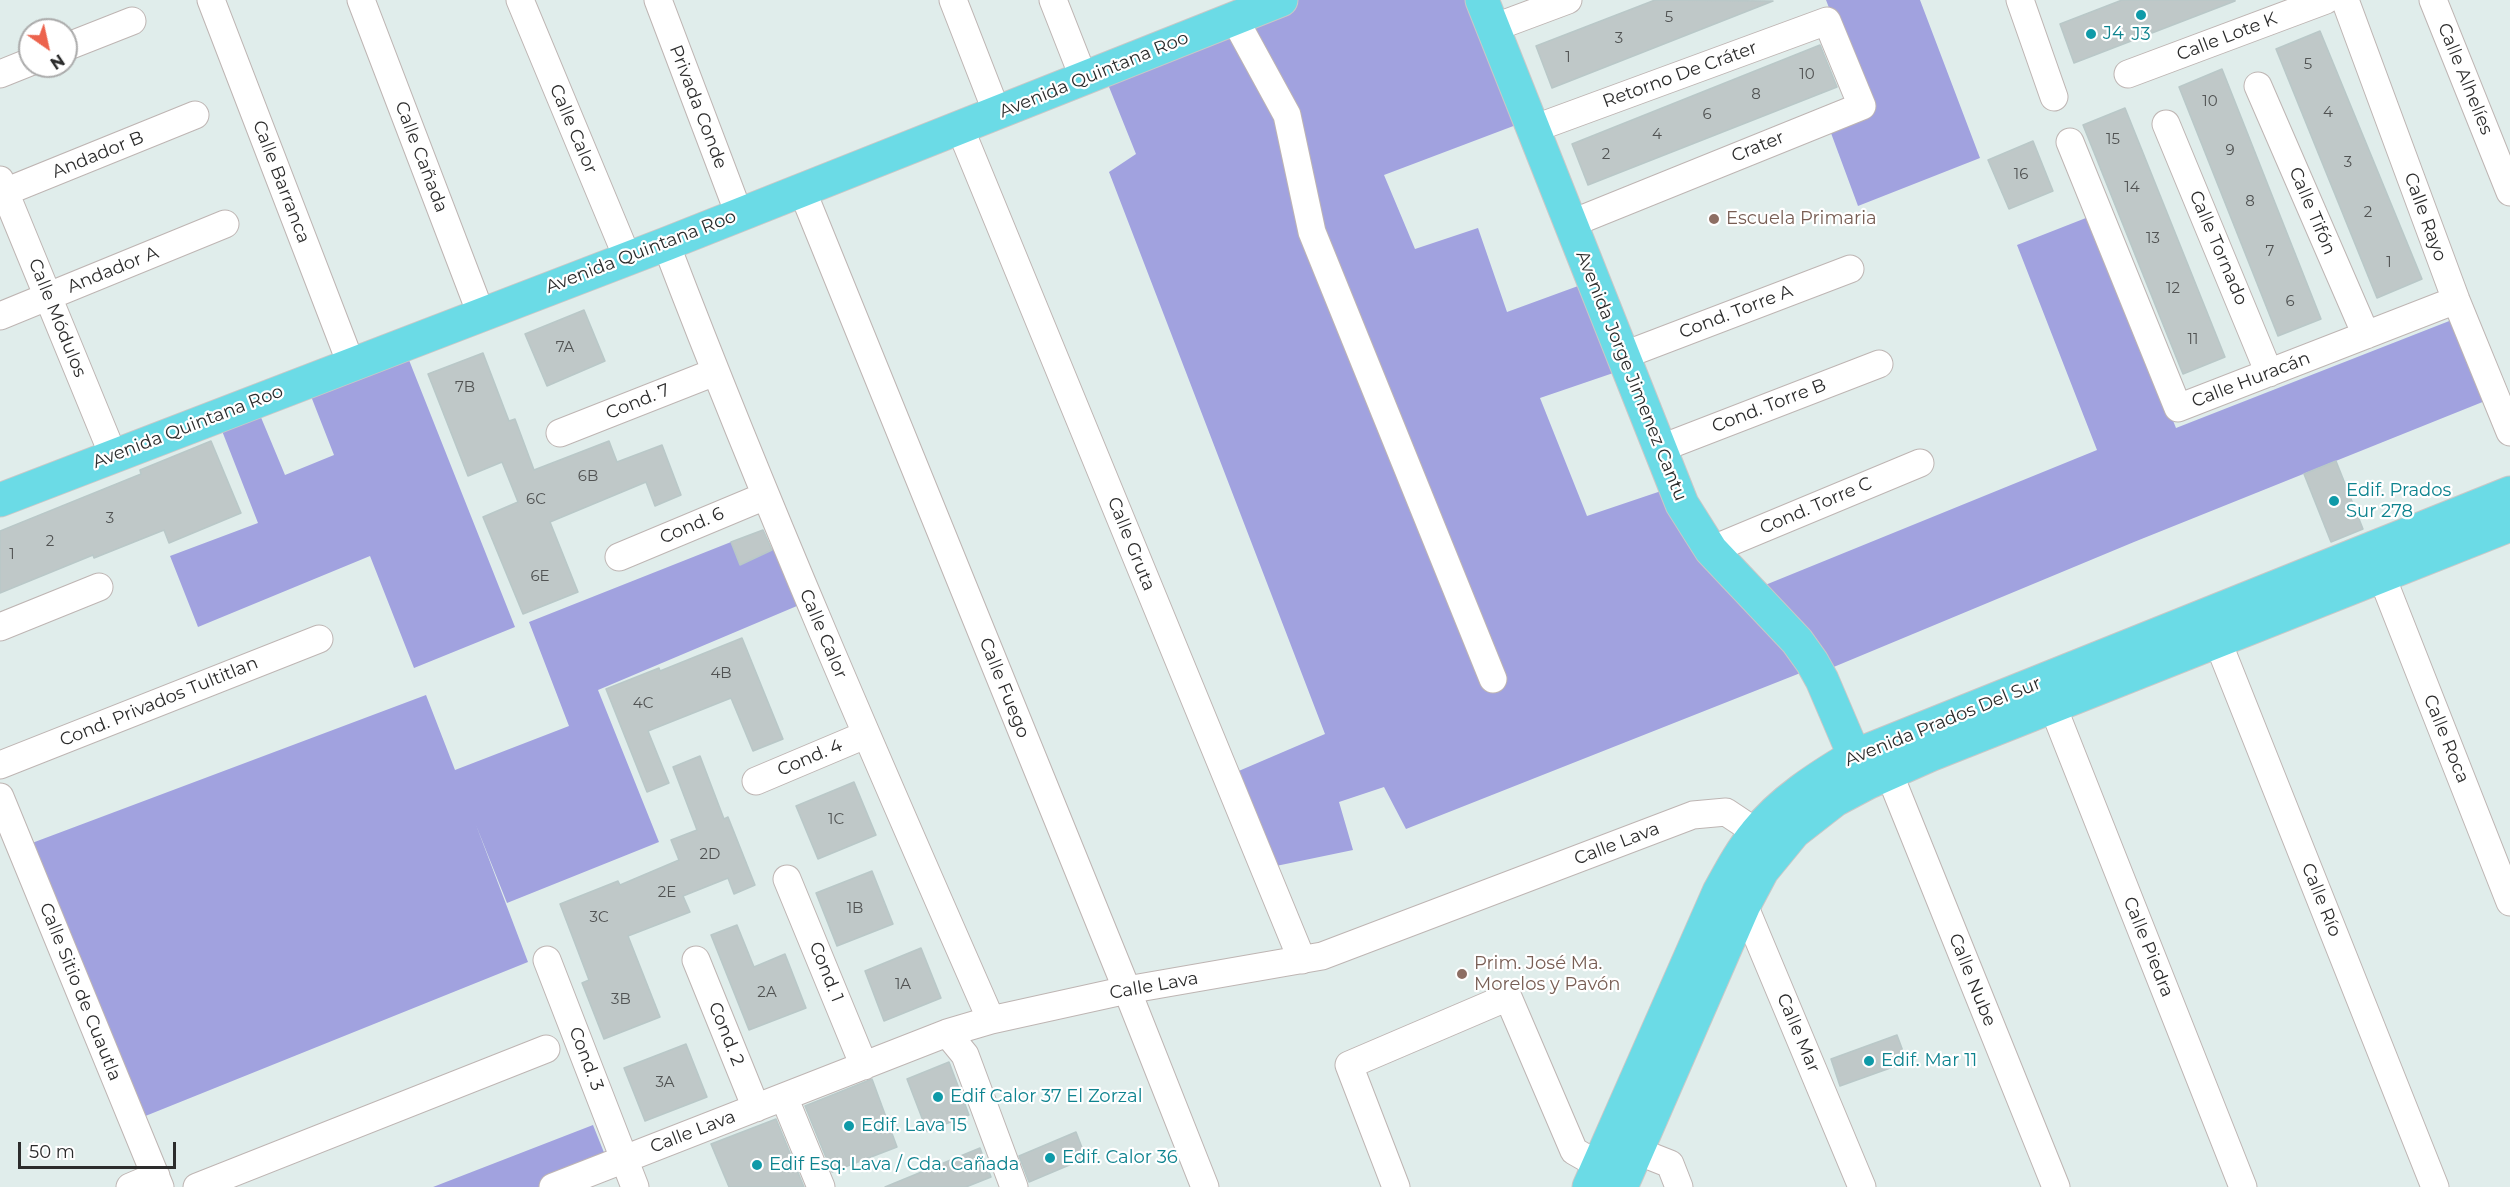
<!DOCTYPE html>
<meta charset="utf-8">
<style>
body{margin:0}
#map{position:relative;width:2510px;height:1187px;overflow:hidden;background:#e0edeb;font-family:Montserrat,sans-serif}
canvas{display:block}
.north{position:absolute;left:18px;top:18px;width:60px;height:60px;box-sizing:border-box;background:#fff;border:2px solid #ababab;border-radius:50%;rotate:146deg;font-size:16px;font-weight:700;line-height:24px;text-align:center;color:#2c2c2c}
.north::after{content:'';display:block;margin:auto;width:21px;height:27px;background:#ec634d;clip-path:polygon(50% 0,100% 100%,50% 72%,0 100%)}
.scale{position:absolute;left:18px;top:1142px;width:158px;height:27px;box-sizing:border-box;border:3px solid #2c2c2c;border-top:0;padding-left:8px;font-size:18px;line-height:21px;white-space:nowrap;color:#2c2c2c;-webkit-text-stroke:4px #fff;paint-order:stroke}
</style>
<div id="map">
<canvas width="2510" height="1187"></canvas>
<div class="north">N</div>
<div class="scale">50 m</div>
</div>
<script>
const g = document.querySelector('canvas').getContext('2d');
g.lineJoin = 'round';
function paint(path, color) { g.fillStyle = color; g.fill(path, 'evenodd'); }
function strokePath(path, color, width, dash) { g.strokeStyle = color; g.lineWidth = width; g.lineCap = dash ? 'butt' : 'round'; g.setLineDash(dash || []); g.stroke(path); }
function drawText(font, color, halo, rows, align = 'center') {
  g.font = font + ' Montserrat,sans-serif'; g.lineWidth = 4.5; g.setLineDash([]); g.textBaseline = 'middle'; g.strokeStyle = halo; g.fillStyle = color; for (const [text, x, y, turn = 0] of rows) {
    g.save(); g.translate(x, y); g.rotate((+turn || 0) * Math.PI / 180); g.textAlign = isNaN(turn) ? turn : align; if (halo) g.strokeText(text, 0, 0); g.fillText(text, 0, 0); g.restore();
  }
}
paint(new Path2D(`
 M1268,0H1487L1524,122L1384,175L1415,249L1478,228L1507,312L1589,282L1622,370L1540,398L1587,516L1670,488L1748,592L2097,450L2017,245L2091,216L2176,428L2462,316L2495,397L2134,542L1812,676L1808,670L1406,829L1384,787L1339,802L1353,850L1276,866L1234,773L1325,734L1109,172L1136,154L1103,72Z
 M1826,0H1920L1980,158L1858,206L1828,125L1868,108Z
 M405,350L515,627L414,668L370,556L198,627L170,556L258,523L217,418L255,403L285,475L334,455L307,386Z
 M731,542L740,564L780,546L804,603L598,690L659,842L507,903L476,825L528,962L133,1121L32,843L426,695L455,770L569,726L529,622Z
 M593,1125L609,1165L556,1187H433Z`), '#a1a2df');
const building = new Path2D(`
 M1655,0L1773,1L1552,88L1536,46Z
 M2122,0H2235V1L2074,63L2060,24Z
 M2320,31L2422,279L2377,298L2276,49Z
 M1820,45L1837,87L1588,185L1572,144Z
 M2222,69L2321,319L2278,336L2179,87Z
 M2125,108L2225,357L2183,374L2083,125Z
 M2033,141L2053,191L2009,209L1988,160Z
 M584,310L605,361L547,386L525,334Z
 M483,353L509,421L515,419L534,470L609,441L617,462L662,445L681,495L655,506L646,482L550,522L578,592L523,614L483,517L518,502L502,462L468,476L428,374Z
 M211,441L241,513L169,543L164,530L94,558L93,555L0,593V531L141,474L140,470Z
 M2336,461L2363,529L2331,542L2304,474Z
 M763,530L772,550L740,565L731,542Z
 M742,638L783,739L753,751L731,698L648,731L669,783L647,792L606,689L659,668L660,671Z
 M700,756L724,819L728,817L755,885L734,894L728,878L683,896L690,912L628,936L660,1017L604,1039L582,983L589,980L560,904L618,881L620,885L679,860L671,840L697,830L673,767Z
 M854,782L876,835L818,859L796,806Z
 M872,871L893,924L837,946L816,893Z
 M737,925L754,967L785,954L806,1008L749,1030L711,935Z
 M921,948L941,998L884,1021L865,971Z
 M1897,1035L1907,1062L1840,1086L1831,1059Z
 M686,1044L707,1097L645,1121L624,1068Z
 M949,1062L969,1115L927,1131L907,1079Z
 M872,1079L897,1147L832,1172L805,1106Z
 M776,1119L804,1187H729L711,1144Z
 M1076,1132L1086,1158L1029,1182L1019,1156Z
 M980,1148L991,1177L966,1187H885Z`);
paint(building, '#bfc8c8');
strokePath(building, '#b9c8c8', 1.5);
const minor = new Path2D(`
 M211,0L351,364
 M361,0L481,314
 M520,0L627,257
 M658,0L739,214
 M953,0L997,113
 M1053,0L1084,79
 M2020,0L2054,97
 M2345,0L2456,300L2510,432
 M2433,0L2510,192
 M1234,18L1287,115L1312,232L1493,679
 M1493,28L1568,0
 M66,47L132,21
 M0,74L30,62
 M2128,74L2326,0
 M2258,86L2366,335
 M2166,124L2269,373
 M960,128L1302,960
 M1533,129L1827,21L1862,106L1570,224
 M2070,142L2178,408L2456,300
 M0,180L113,455
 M802,190L1127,990L1205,1187
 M0,194L195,115
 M666,244C766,506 878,763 991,1020
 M0,316L225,224
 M1622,356L1850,269
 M560,433L715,372
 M1659,449L1879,364
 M1711,550L1920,463
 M619,557L765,496
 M2382,577L2510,902
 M2210,622L2435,1187
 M0,627L99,587
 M2053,707L2243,1187
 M0,765L319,639
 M1889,773L2056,1187
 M756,781L865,735
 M0,797L160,1187
 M787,879L864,1066
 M1732,898L1744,905L1862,1187
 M547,960L635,1187
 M696,960L756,1108
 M947,1033L965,1055L1014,1187
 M784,1097L821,1187
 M1637,1151L1670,1164L1679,1187
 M130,1187L156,1176
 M197,1187L546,1049
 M553,1187L947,1033L991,1020L1127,990L1322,956L1693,815L1726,812L1756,832
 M1396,1187L1349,1065L1508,997L1574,1151L1616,1175`);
const major = new Path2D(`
 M1482,0L1682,504L1711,550L1797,641L1812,662L1822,680L1863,776
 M0,500L666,244L1281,0
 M1589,1187L1719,892C1730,872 1741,851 1756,833C1781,801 1819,777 1854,756L2510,493
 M1621,1187L1744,905L1762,871L1794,832L1835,800L1867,783L1930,755L2510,525`);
strokePath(minor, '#beb5b3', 29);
strokePath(major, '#c8c8c8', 35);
strokePath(minor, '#fff', 27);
strokePath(major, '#6bdbe6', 33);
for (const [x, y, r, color] of [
 [2141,15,6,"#0f9aa8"],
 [2091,34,6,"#0f9aa8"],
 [1714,219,6,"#8d6e63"],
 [2334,501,6,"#0f9aa8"],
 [1462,974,6,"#8d6e63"],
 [1869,1061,6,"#0f9aa8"],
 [938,1097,6,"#0f9aa8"],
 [849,1126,6,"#0f9aa8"],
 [1050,1158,6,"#0f9aa8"],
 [757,1165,6,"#0f9aa8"]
]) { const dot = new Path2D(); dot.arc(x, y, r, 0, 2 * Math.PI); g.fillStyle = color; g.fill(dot); strokePath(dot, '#fff', 2); }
drawText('15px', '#515353', null, [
 ["5",1669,18],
 ["3",1619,39],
 ["1",1568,58],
 ["5",2308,65],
 ["10",1807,75],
 ["8",1756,95],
 ["10",2210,102],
 ["4",2328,113],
 ["6",1707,115],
 ["4",1657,135],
 ["15",2113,140],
 ["9",2230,151],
 ["2",1606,155],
 ["3",2348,163],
 ["16",2021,175],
 ["14",2132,188],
 ["8",2250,202],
 ["2",2368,213],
 ["13",2153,239],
 ["7",2270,252],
 ["1",2389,263],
 ["12",2173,289],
 ["6",2290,302],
 ["11",2193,340],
 ["7A",565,348],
 ["7B",465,388],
 ["6B",588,477],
 ["6C",536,500],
 ["3",110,519],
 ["2",50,542],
 ["1",12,555],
 ["6E",540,577],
 ["4B",721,674],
 ["4C",643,704],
 ["1C",836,820],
 ["2D",710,855],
 ["2E",667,893],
 ["1B",855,909],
 ["3C",599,918],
 ["1A",903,985],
 ["2A",767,993],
 ["3B",621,1000],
 ["3A",665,1083]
]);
drawText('18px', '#0d838f', '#fff', [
 ["J4",2103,34],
 ["J3",2141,35,"center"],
 ["Edif. Prados",2346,491],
 ["Sur 278",2346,512],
 ["Edif. Mar 11",1881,1061],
 ["Edif Calor 37 El Zorzal",950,1097],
 ["Edif. Lava 15",861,1126],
 ["Edif. Calor 36",1062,1158],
 ["Edif Esq. Lava / Cda. Cañada",769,1165]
], 'left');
drawText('18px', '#2c2c2c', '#fff', [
 ["Calle Lote K",2227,37,-21],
 ["Avenida Quintana Roo",1094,75,-22],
 ["Retorno De Cráter",1680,75,-20],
 ["Calle Alhelíes",2465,79,68],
 ["Privada Conde",698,107,69],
 ["Calle Calor",573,129,67],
 ["Crater",1758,147,-22],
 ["Andador B",98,155,-22],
 ["Calle Cañada",421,157,69],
 ["Calle Barranca",281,182,69],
 ["Calle Tifón",2312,211,67],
 ["Calle Rayo",2425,217,70],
 ["Calle Tornado",2218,248,67],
 ["Avenida Quintana Roo",641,252,-21],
 ["Andador A",113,270,-22],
 ["Cond. Torre A",1736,312,-21],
 ["Calle Módulos",57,318,68],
 ["Avenida Jorge Jimenez Cantu",1631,376,68],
 ["Calle Huracán",2251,380,-21],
 ["Cond. 7",638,402,-22],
 ["Cond. Torre B",1769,406,-21],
 ["Avenida Quintana Roo",188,427,-21],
 ["Cond. Torre C",1816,506,-23],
 ["Cond. 6",692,526,-23],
 ["Calle Gruta",1131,544,68],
 ["Calle Calor",823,634,67],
 ["Calle Fuego",1004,688,68],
 ["Cond. Privados Tultitlan",159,702,-22],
 ["Avenida Prados Del Sur",1943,722,-22],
 ["Calle Roca",2446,739,68],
 ["Cond. 4",810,758,-23],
 ["Calle Lava",1617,844,-21],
 ["Calle Río",2321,900,68],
 ["Calle Piedra",2148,947,68],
 ["Cond. 1",826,972,68],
 ["Calle Nube",1972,980,68],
 ["Calle Lava",1154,986,-10],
 ["Calle Sitio de Cuautla",80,992,68],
 ["Calle Mar",1798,1033,67],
 ["Cond. 2",726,1034,68],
 ["Cond. 3",586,1059,69],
 ["Calle Lava",693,1132,-21]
]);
drawText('18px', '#785e54', '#fff', [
 ["Escuela Primaria",1726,219],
 ["Prim. José Ma.",1474,964],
 ["Morelos y Pavón",1474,985]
], 'left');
</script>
